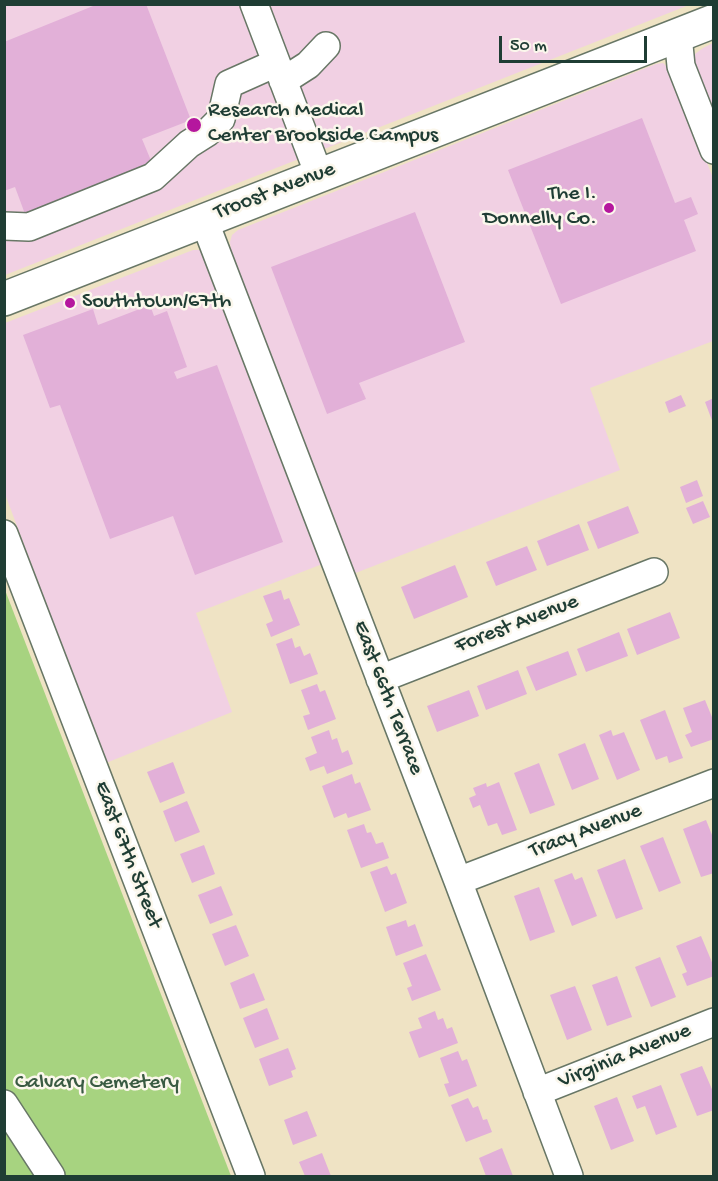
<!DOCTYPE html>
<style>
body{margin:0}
#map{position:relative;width:718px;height:1181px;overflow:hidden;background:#efe3c4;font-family:"Gochi Hand",sans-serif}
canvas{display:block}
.frame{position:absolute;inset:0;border:6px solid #1f3d34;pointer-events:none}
.scale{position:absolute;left:499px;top:36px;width:148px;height:27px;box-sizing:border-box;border:3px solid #1f3d34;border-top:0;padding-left:8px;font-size:18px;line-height:21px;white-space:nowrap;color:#1f3d34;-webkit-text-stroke:4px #fbf7ec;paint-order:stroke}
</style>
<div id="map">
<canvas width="718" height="1181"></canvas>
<div class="frame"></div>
<div class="scale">50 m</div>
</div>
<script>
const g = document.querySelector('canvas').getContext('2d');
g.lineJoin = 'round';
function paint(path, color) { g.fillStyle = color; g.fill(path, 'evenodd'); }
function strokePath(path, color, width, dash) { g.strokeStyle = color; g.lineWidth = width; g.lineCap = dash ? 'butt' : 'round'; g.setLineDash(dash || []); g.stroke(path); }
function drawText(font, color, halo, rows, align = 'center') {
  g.font = font + ' "Gochi Hand",sans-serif'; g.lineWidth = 5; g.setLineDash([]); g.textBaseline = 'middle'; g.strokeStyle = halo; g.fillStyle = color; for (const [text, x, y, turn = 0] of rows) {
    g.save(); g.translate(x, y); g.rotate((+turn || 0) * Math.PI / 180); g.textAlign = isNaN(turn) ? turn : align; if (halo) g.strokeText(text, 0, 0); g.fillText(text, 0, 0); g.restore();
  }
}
paint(new Path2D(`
 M5,5H689L5,275Z
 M713,43V115L693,61L695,54L703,48Z
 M663,63L671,71L713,178V341L590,388L620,470L353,574L231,251L230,242L232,235L238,230L656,64Z
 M193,250H201L204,253L325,563L196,613L232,712L106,763L5,494V323Z`), '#f1d0e3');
paint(new Path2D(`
 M5,590L231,1176H5Z`), '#a7d380');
paint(new Path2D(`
 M98,4H146L191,120L142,139L152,163L25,214L15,187L4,191V42Z
 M642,118L675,203L691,197L698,214L684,220L696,251L561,304L508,170Z
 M415,212L465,342L359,383L366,399L327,414L271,267Z
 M150,305L154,316L167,311L187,367L174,372L177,379L217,365L283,542L195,575L173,516L110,539L60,405L50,408L23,335L93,309L98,325Z
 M681,395L686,406L669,413L665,402Z
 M714,398V423H713L705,402Z
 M697,480L703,496L686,503L680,487Z
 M703,501L710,517L693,524L686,508Z
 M628,506L639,533L598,549L587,522Z
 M579,524L589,550L547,566L537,541Z
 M527,546L537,570L496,586L486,562Z
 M455,565L468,597L414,619L401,587Z
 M281,590L284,600L289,598L300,625L271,637L266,624L273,621L263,596Z
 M670,612L680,638L637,655L627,629Z
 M619,632L628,656L586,672L577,649Z
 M292,638L295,648L300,646L304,656L310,653L318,674L290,684L276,644Z
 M568,651L577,675L536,691L526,667Z
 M518,670L527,694L486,710L477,686Z
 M317,684L320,692L325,690L336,719L308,730L303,716L310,714L301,690Z
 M469,690L479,716L437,732L427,706Z
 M705,700L714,722V739L691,747L685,735L692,732L683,708Z
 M665,710L683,758L669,763L667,756L656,760L640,720Z
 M329,730L332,740L337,738L342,753L348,750L353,764L327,774L324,766L310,771L305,758L317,753L311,737Z
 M611,730L613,736L624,732L640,770L617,780L599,735Z
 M585,743L599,779L572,790L558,754Z
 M173,762L185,793L160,803L147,772Z
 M539,763L555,805L530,814L514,773Z
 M352,774L355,784L360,782L371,810L348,818L346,813L334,818L322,786Z
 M499,782L517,830L502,835L497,823L488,826L480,805L473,808L469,798L476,795L473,788L486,783L487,787Z
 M187,801L200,832L175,842L163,811Z
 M706,820L714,840V873L701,877L683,829Z
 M364,824L367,833L371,832L376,844L383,842L389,858L361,868L347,830Z
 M663,837L681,883L659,892L640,846Z
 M204,845L215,874L192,883L180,854Z
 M625,859L643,909L616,919L597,870Z
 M387,866L391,875L396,873L407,903L385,912L370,872Z
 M572,873L575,880L582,877L597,916L572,926L554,880Z
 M221,886L233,915L210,924L198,895Z
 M539,887L555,932L530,941L514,896Z
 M406,920L408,927L415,924L423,946L396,956L386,927Z
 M236,925L249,956L225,966L212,934Z
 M701,936L714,967V976L687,986L682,974L687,972L676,946Z
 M426,954L441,990L412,1001L407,988L412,986L403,963Z
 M660,957L676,997L651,1007L635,967Z
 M254,973L265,1000L240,1009L230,983Z
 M617,976L632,1017L607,1026L592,985Z
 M575,986L592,1030L567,1040L550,995Z
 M267,1008L279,1039L255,1048L243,1018Z
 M435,1011L438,1020L443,1018L447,1029L452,1027L458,1043L419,1058L409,1032L422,1028L418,1018Z
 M288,1048L296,1069L291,1071L293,1077L269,1086L259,1059Z
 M458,1051L462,1061L467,1059L477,1086L449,1097L444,1084L449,1083L440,1058Z
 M702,1066L714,1094V1110L697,1116L680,1074Z
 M661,1085L677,1127L656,1135L645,1106L637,1109L632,1096Z
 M617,1097L634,1141L611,1150L594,1106Z
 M468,1098L473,1108L478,1106L483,1120L487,1119L492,1132L466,1142L451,1105Z
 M307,1111L317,1136L293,1145L284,1120Z
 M502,1148L513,1176H486L479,1158Z
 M322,1153L331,1176H305L299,1162Z`), '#e2b0d8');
const minor = new Path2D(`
 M254,4L319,175
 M678,35L681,66L714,150
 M283,81L308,65L326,46
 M204,220L458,881L569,1176
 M4,226L29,227L153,177L189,144L208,132L221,119L229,84L276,63
 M4,534L251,1176
 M380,679L654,572
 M458,881L714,783
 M537,1092L714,1022
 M4,1104L51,1176`);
const major = new Path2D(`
 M4,299L714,21`);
strokePath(minor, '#687766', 30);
strokePath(major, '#687766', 36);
strokePath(minor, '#fff', 27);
strokePath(major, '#fff', 33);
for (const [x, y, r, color] of [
 [194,125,8,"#b5179e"],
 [609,208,6,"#b5179e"],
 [70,303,6,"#b5179e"]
]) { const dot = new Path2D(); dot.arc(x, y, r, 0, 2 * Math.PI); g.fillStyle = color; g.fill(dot); strokePath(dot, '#fbf7ec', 2); }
drawText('22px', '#1f3d34', '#fbf7ec', [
 ["Research Medical",208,112],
 ["Center Brookside Campus",208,137],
 ["The I.",597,195,"right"],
 ["Donnelly Co.",597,220,"right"],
 ["Southtown/67th",82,303]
], 'left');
drawText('22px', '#1f3d34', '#fbf7ec', [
 ["Troost Avenue",275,192,-21],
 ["Forest Avenue",517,625,-21],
 ["East 66th Terrace",387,698,69],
 ["Tracy Avenue",586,832,-21],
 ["East 67th Street",127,855,69],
 ["Virginia Avenue",625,1057,-22]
]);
drawText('22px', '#3a5b43', '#fbf7ec', [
 ["Calvary Cemetery",97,1084]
]);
</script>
